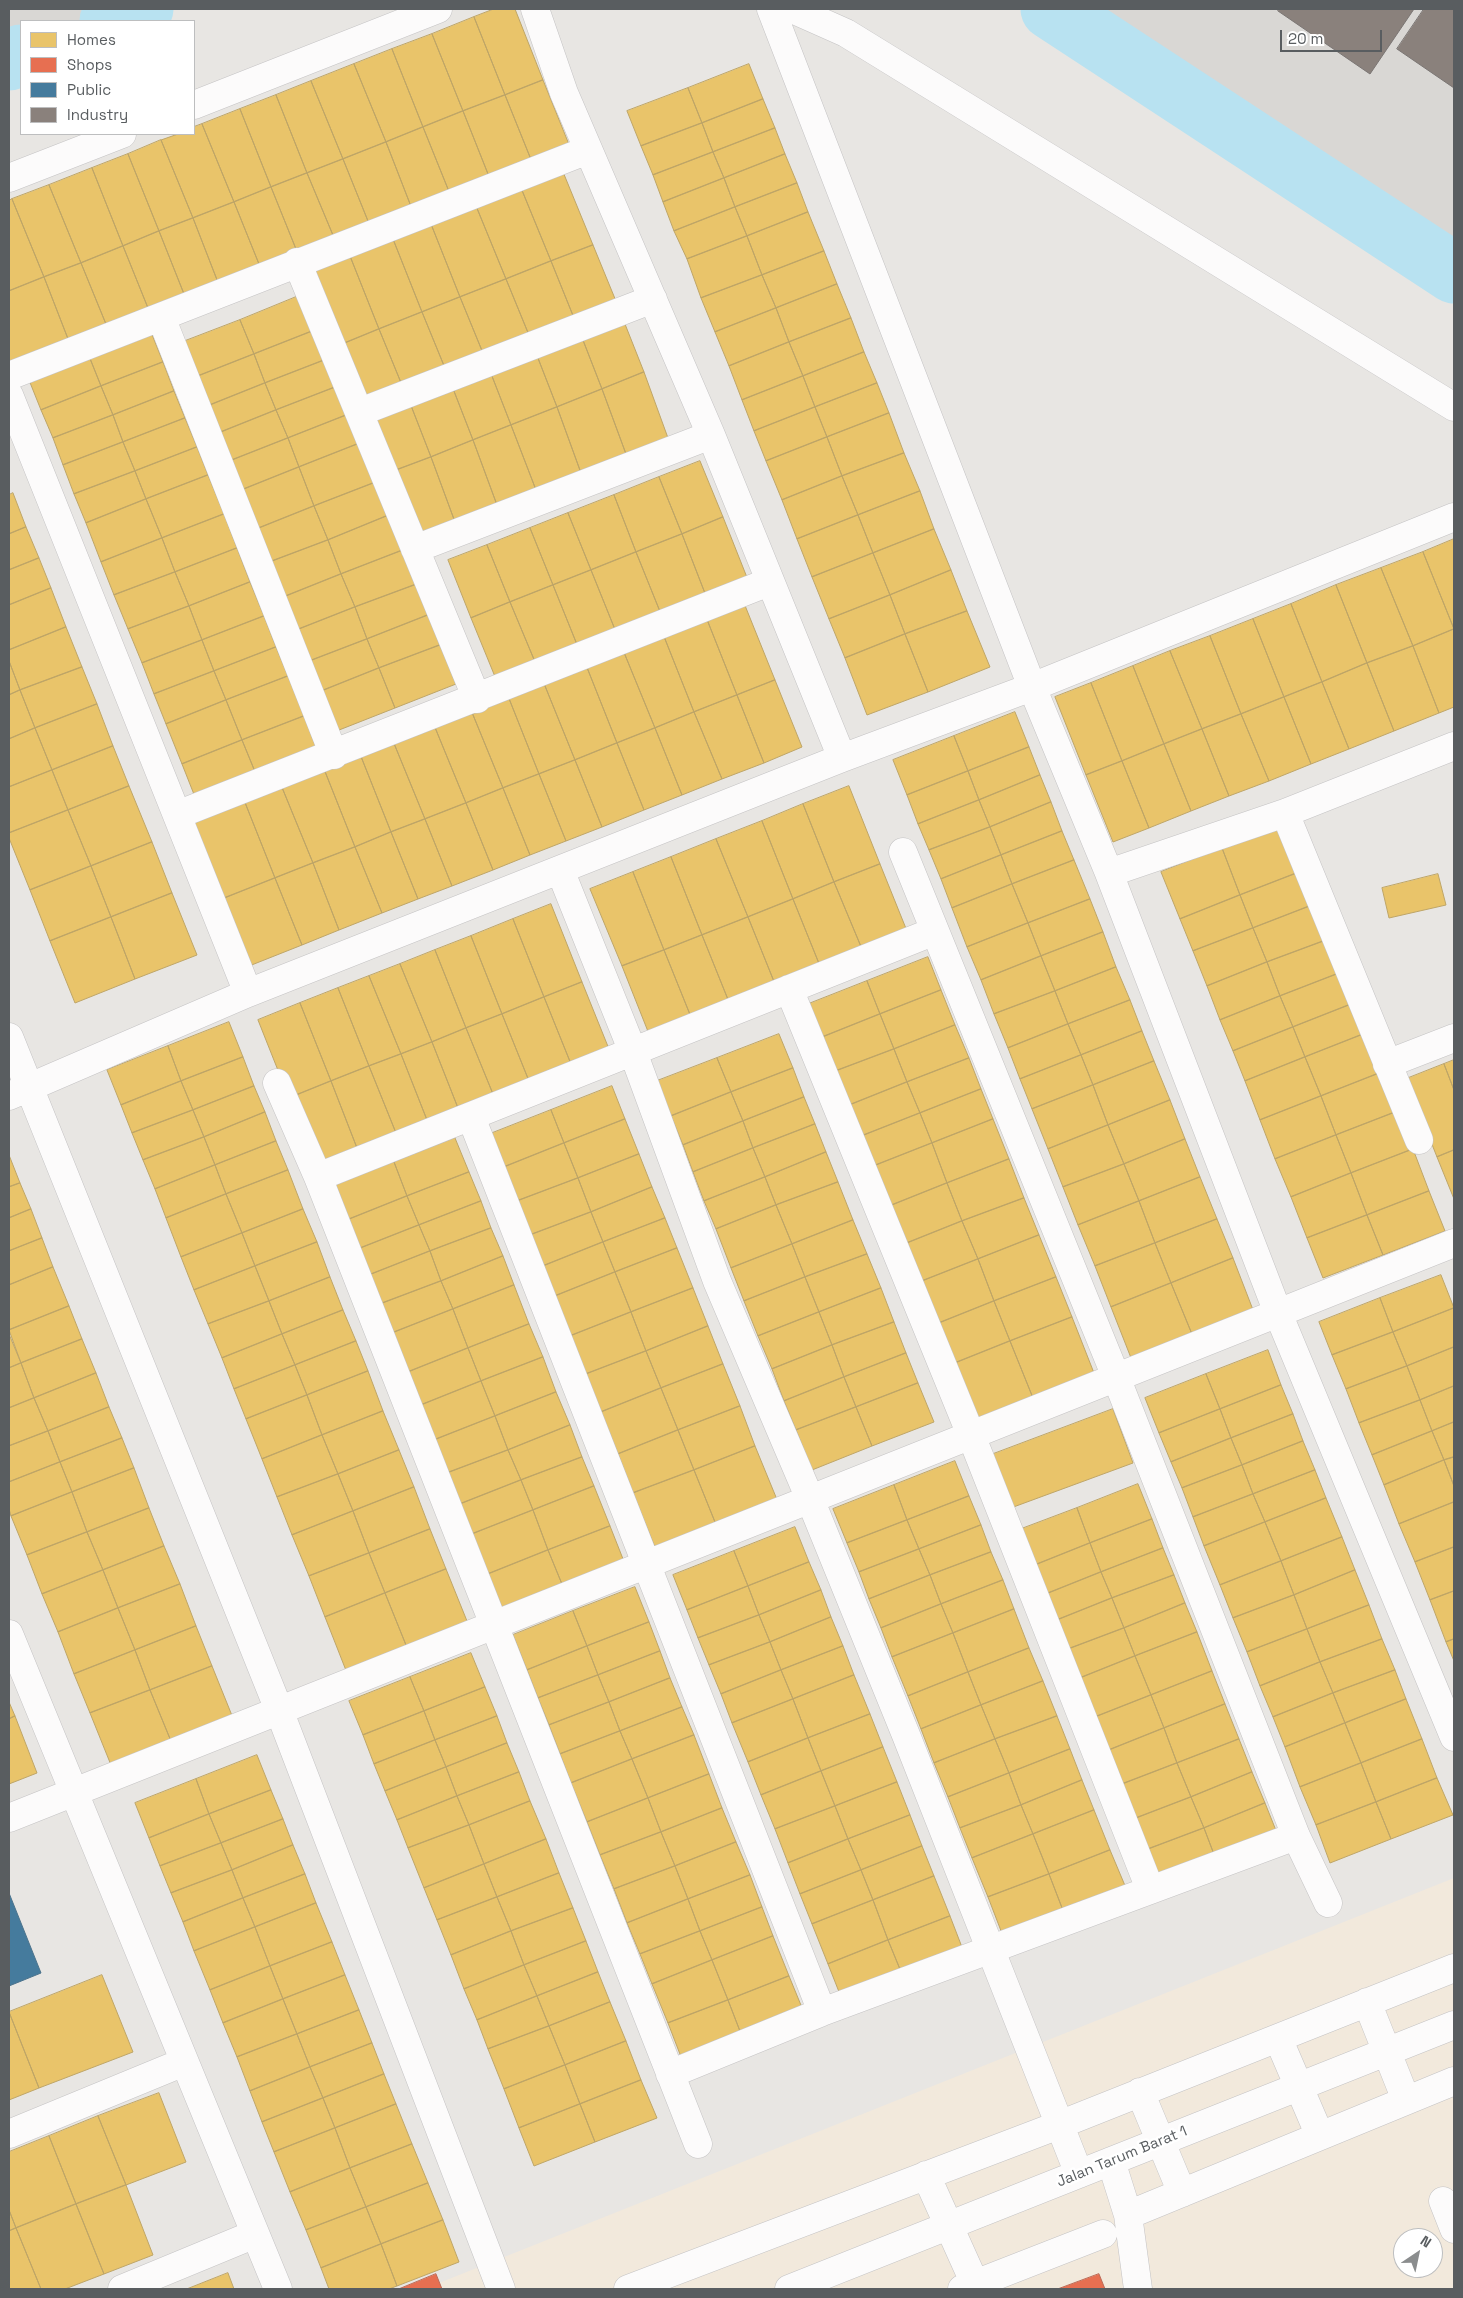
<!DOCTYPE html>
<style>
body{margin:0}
#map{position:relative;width:1463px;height:2298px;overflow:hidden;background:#e8e6e3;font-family:"Space Grotesk",sans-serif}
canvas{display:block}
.frame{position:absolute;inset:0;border:10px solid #595d60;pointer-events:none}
.legend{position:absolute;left:20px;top:20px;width:175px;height:115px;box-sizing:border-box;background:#fff;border:1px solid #bdbebf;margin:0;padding:6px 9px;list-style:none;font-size:15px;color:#595d60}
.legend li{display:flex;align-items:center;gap:10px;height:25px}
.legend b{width:25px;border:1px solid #bdbebf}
.north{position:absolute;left:1393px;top:2228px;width:50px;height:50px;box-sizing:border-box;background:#fff;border:1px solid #bdbebf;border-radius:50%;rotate:34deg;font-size:14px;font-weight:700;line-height:20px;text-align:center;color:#595d60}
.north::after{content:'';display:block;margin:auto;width:18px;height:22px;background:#8b8d8e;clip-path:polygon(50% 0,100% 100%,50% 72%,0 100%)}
.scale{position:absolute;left:1280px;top:30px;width:102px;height:22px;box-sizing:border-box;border:2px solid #595d60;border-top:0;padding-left:6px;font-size:15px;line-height:18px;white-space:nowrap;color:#595d60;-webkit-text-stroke:4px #fff;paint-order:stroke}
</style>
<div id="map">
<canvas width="1463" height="2298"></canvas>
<div class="frame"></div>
<ul class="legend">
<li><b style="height:14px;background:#e9c46a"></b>Homes</li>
<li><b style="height:14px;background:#e76f51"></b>Shops</li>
<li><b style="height:14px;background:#457b9d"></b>Public</li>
<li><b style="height:14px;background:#8a817c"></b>Industry</li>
</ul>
<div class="north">N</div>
<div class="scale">20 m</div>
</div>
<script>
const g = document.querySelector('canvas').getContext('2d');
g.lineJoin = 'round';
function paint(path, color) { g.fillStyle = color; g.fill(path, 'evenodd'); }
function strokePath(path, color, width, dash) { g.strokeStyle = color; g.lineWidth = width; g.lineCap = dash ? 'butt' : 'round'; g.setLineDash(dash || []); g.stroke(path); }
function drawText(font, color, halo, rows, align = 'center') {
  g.font = font + ' "Space Grotesk",sans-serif'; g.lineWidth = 5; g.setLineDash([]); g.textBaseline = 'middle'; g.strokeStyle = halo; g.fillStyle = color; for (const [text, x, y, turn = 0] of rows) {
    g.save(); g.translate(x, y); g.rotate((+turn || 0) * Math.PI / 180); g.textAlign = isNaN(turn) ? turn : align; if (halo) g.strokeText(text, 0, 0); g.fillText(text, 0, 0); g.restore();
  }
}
paint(new Path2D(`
 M1454,1878V2289H424ZM1403,2238H1433V2268H1403Z`), '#f2e9dc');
paint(new Path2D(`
 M9,9H149L117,21H21V59L9,64Z
 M1043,9H1454V277Z`), '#d9d7d4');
const homes = new Path2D(`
 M494,9H515L543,80L505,95L474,17Z
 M474,17L505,95L463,111L432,34Z
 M432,34L463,111L423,127L392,49Z
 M392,49L423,127L386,142L354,64Z
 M354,64L386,142L343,159L311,81Z
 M749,64L763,99L702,123L688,88Z
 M543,80L570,147L532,162L505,95Z
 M311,81L343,159L307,173L276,95Z
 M688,88L702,123L641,146L627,111Z
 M276,95L307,173L271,187L240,109Z
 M505,95L532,162L490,179L463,111Z
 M763,99L775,128L713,152L702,123Z
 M240,109L271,187L234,202L202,124Z
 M463,111L490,179L450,194L423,127Z
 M702,123L713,152L653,175L641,146Z
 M202,124L234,202L193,218L161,140L178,134H194V127Z
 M423,127L450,194L412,209L386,142Z
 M775,128L785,154L724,178L713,152Z
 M161,140L193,218L159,231L128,154Z
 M386,142L412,209L370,226L343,159Z
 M713,152L724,178L663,202L653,175Z
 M128,154L159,231L123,246L92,168Z
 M785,154L797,183L735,207L724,178Z
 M343,159L370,226L335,240L307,173Z
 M561,167L593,245L551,261L519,183Z
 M92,168L123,246L81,263L49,185Z
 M307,173L335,240L298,254L271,187Z
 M724,178L735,207L674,231L663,202Z
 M519,183L551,261L506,279L474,201Z
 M797,183L808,212L747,236L735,207Z
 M49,185L81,263L44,277L12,199Z
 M271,187L298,254L261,269L234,202Z
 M12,199L44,277L9,291V201Z
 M474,201L506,279L460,297L429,219Z
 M234,202L261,269L219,285L193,218Z
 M735,207L747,236L687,259L674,231Z
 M808,212L824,251L762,275L747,236Z
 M193,218L219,285L186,299L159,231Z
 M429,219L460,297L422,312L391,234Z
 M159,231L186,299L150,313L123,246Z
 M391,234L422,312L379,329L348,251Z
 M747,236L762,275L701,298L687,259Z
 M593,245L618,306L576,323L551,261Z
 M123,246L150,313L108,329L81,263Z
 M348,251L379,329L340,345L308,267Z
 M824,251L837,284L776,308L762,275Z
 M551,261L576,323L531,340L506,279Z
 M81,263L108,329L70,344L44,277Z
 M762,275L776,308L715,332L701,298Z
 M44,277L70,344L12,368L9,360V291Z
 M506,279L531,340L485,358L460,297Z
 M837,284L851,318L789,342L776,308Z
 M301,295L315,330L254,354L240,320Z
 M460,297L485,358L447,373L422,312Z
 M776,308L789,342L729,366L715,332Z
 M422,312L447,373L404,390L379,329Z
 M851,318L864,352L803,376L789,342Z
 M623,319L644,372L602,389L581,335Z
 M240,320L254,354L193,378L180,343Z
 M149,327L163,362L101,386L87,351Z
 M379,329L404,390L365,405L340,345Z
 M315,330L327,359L265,383L254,354Z
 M581,335L602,389L557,407L536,353Z
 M789,342L803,376L742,400L729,366Z
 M87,351L101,386L41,410L27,375Z
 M864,352L877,383L815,407L803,376Z
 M536,353L557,407L511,425L490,371Z
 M254,354L265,383L205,407L193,378Z
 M327,359L338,386L276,410L265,383Z
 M163,362L174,391L113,415L101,386Z
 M490,371L511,425L473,440L452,386Z
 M644,372L668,438L626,454L602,389Z
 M803,376L815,407L754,431L742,400Z
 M265,383L276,410L216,434L205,407Z
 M877,383L889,413L827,437L815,407Z
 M101,386L113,415L53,438L41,410Z
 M338,386L349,414L288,438L276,410Z
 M452,386L473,440L431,457L410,403Z
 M602,389L626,454L581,473L557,407Z
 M174,391L185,418L123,442L113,415Z
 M410,403L431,457L391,472L370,418Z
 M557,407L581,473L536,490L511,425Z
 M815,407L827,437L766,461L754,431Z
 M276,410L288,438L227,462L216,434Z
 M889,413L904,453L842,476L827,437Z
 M349,414L360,443L299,467L288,438Z
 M113,415L123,442L63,465L53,438Z
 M185,418L197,447L135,471L123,442Z
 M511,425L536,490L497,505L473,440Z
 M827,437L842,476L782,500L766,461Z
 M288,438L299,467L239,491L227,462Z
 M473,440L497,505L455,522L431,457Z
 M123,442L135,471L74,494L63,465Z
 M360,443L376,482L314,506L299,467Z
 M197,447L208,475L146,499L135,471Z
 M904,453L920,491L858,515L842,476Z
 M431,457L455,522L416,538L391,472Z
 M700,461L723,517L682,534L659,477Z
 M299,467L314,506L254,530L239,491Z
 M135,471L146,499L86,523L74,494Z
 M208,475L224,514L162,538L146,499Z
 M842,476L858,515L797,539L782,500Z
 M659,477L682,534L636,552L614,495Z
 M376,482L389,515L328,540L314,506Z
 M920,491L934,529L873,553L858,515Z
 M13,493L26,527L9,534V495Z
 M614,495L636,552L591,570L568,513Z
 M146,499L162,538L101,562L86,523Z
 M314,506L328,540L267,563L254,530Z
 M568,513L591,570L553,585L530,528Z
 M224,514L237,548L175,572L162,538Z
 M389,515L403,550L341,574L328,540Z
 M858,515L873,553L812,577L797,539Z
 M723,517L750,585L708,601L682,534Z
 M26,527L39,558L9,570V534Z
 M530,528L553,585L510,602L487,545Z
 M934,529L951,570L890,595L873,553Z
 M682,534L708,601L663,619L636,552Z
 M162,538L175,572L114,595L101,562Z
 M1454,539V629L1423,552Z
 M328,540L341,574L281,598L267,563Z
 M487,545L510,602L471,618L448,560Z
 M237,548L250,582L189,606L175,572Z
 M403,550L417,584L355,607L341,574Z
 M636,552L663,619L618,637L591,570Z
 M1423,552L1454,629L1413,646L1381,568Z
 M873,553L890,595L829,619L812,577Z
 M39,558L51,588L9,605V570Z
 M1381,568L1413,646L1367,663L1336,585Z
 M591,570L618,637L580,652L553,585Z
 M951,570L967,611L905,634L890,595Z
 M175,572L189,606L128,629L114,595Z
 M341,574L355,607L294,631L281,598Z
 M250,582L264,616L202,640L189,606Z
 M417,584L428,615L367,639L355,607Z
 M553,585L580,652L538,669L510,602Z
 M1336,585L1367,663L1322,682L1291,604Z
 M51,588L66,627L9,650V605Z
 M890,595L905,634L845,658L829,619Z
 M510,602L538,669L498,684L471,618Z
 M744,603L775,680L737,695L706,617Z
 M1291,604L1322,682L1284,697L1253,619Z
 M189,606L202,640L142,663L128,629Z
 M355,607L367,639L307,662L294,631Z
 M967,611L990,667L928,692L905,634Z
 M428,615L440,645L379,668L367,639Z
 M264,616L276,647L214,671L202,640Z
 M706,617L737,695L694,712L663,634Z
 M1253,619L1284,697L1241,714L1210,636Z
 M66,627L82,667L20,690L9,661V650Z
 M1454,629V707L1439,713L1413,646Z
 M663,634L694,712L655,728L623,650Z
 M905,634L928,692L867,715L845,658Z
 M1210,636L1241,714L1202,729L1170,651Z
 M367,639L379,668L319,692L307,662Z
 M202,640L214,671L154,694L142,663Z
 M440,645L456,684L395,708L379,668Z
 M1413,646L1439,713L1394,731L1367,663Z
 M276,647L288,676L226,700L214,671Z
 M623,650L655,728L617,743L586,665Z
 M1170,651L1202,729L1164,744L1133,666Z
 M9,661L20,690L9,695Z
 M1367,663L1394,731L1349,749L1322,682Z
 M586,665L617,743L575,760L543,681Z
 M1133,666L1164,744L1122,761L1091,683Z
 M82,667L97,704L35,728L20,690Z
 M379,668L395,708L334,732L319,692Z
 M214,671L226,700L166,724L154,694Z
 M288,676L304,716L242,740L226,700Z
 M775,680L802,747L764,763L737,695Z
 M543,681L575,760L539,774L508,696Z
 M1322,682L1349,749L1311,764L1284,697Z
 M1091,683L1122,761L1086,775L1055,697Z
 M20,690L35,728L9,739V695Z
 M737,695L764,763L722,779L694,712Z
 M508,696L539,774L503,788L471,710Z
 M1284,697L1311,764L1269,781L1241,714Z
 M226,700L242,740L182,764L166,724Z
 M97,704L113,746L52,770L35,728Z
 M471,710L503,788L466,803L434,725Z
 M694,712L722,779L682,795L655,728Z
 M1015,712L1029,747L968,771L954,736Z
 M1241,714L1269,781L1229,796L1202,729Z
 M304,716L319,755L258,779L242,740Z
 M434,725L466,803L425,819L393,741Z
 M35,728L52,770L9,787V739Z
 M655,728L682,795L644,810L617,743Z
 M1202,729L1229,796L1191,811L1164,744Z
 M954,736L968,771L907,795L893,760Z
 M242,740L258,779L197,802L182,764Z
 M393,741L425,819L391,832L360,754Z
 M617,743L644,810L602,827L575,760Z
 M1164,744L1191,811L1149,828L1122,761Z
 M113,746L129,786L68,810L52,770Z
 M1029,747L1040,775L979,800L968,771Z
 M360,754L391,832L355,847L324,769Z
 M575,760L602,827L566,841L539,774Z
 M1122,761L1149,828L1113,842L1086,775Z
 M324,769L355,847L313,863L281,785Z
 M52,770L68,810L9,833V787Z
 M968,771L979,800L918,824L907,795Z
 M539,774L566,841L530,855L503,788Z
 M1040,775L1051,802L990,827L979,800Z
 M281,785L313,863L275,878L244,800Z
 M129,786L152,842L91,866L68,810Z
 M849,786L880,864L834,882L803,804Z
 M503,788L530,855L493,870L466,803Z
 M244,800L275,878L217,901L185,824Z
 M979,800L990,827L929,850L918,824Z
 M1051,802L1062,831L1001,855L990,827Z
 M466,803L493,870L452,886L425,819Z
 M803,804L834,882L793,899L762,821Z
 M68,810L91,866L30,890L9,838V833Z
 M425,819L452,886L418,899L391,832Z
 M762,821L793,899L748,917L716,839Z
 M1283,824L1302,871L1240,895L1222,848Z
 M990,827L1001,855L941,879L929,850Z
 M1062,831L1074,860L1012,884L1001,855Z
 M391,832L418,899L382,913L355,847Z
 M716,839L748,917L702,935L671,857Z
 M152,842L172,893L111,917L91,866Z
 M355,847L382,913L339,930L313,863Z
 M1222,848L1240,895L1180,919L1161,872Z
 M1001,855L1012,884L952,908L941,879Z
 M671,857L702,935L664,950L633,872Z
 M1074,860L1090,899L1028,923L1012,884Z
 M313,863L339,930L302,945L275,878Z
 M880,864L907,931L862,949L834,882Z
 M91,866L111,917L50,941L30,890Z
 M1302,871L1315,904L1253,928L1240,895Z
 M633,872L664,950L622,966L590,889Z
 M1438,874L1446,905L1389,918L1382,888Z
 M275,878L302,945L244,968L217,901Z
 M834,882L862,949L820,966L793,899Z
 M1012,884L1028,923L967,947L952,908Z
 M172,893L197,955L135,979L111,917Z
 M1240,895L1253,928L1193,951L1180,919Z
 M793,899L820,966L775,984L748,917Z
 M1090,899L1103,932L1041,956L1028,923Z
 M551,904L582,982L544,997L513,919Z
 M1315,904L1329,939L1267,962L1253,928Z
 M111,917L135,979L75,1003L50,941Z
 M748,917L775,984L729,1002L702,935Z
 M513,919L544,997L502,1014L471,936Z
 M1028,923L1041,956L981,980L967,947Z
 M1253,928L1267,962L1207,986L1193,951Z
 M1103,932L1116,967L1055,991L1041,956Z
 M702,935L729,1002L691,1017L664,950Z
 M471,936L502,1014L466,1028L435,950Z
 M1329,939L1342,972L1280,996L1267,962Z
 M435,950L466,1028L432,1042L400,964Z
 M664,950L691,1017L649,1034L622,966Z
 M1041,956L1055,991L994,1014L981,980Z
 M928,957L941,990L880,1014L867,981Z
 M1267,962L1280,996L1220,1020L1207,986Z
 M400,964L432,1042L401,1054L369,976Z
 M1116,967L1130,1000L1068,1024L1055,991Z
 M1342,972L1354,1003L1293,1027L1280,996Z
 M369,976L401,1054L369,1066L338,988Z
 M867,981L880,1014L820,1038L806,1005Z
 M582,982L609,1049L571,1064L544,997Z
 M338,988L369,1066L331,1081L300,1003Z
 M941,990L955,1025L894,1049L880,1014Z
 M1055,991L1068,1024L1008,1048L994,1014Z
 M1280,996L1293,1027L1233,1051L1220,1020Z
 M544,997L571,1064L529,1081L502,1014Z
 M1130,1000L1142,1031L1081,1055L1068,1024Z
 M300,1003L331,1081L289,1098L258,1020Z
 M1354,1003L1366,1033L1305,1057L1293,1027Z
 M502,1014L529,1081L493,1094L466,1028Z
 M880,1014L894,1049L833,1072L820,1038Z
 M229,1022L243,1057L181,1081L168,1046Z
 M1068,1024L1081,1055L1020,1079L1008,1048Z
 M955,1025L969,1058L907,1082L894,1049Z
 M1293,1027L1305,1057L1245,1081L1233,1051Z
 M466,1028L493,1094L458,1108L432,1042Z
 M1142,1031L1154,1061L1093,1085L1081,1055Z
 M1366,1033L1382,1072L1321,1096L1305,1057Z
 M779,1034L793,1068L731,1092L717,1058Z
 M432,1042L458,1108L427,1120L401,1054Z
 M168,1046L181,1081L121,1105L107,1070Z
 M894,1049L907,1082L847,1106L833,1072Z
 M401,1054L427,1120L396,1133L369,1066Z
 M1081,1055L1093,1085L1032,1109L1020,1079Z
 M243,1057L254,1086L193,1110L181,1081Z
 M1305,1057L1321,1096L1260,1120L1245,1081Z
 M717,1058L731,1092L671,1116L657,1081Z
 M969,1058L981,1089L920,1113L907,1082Z
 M1454,1060V1090L1444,1064Z
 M1154,1061L1170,1100L1108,1125L1093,1085Z
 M1444,1064L1454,1090V1150L1437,1157L1406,1079Z
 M369,1066L396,1133L357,1148L331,1081Z
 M793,1068L804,1097L743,1121L731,1092Z
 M1382,1072L1398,1111L1336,1135L1321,1096Z
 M181,1081L193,1110L132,1133L121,1105Z
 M331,1081L357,1148L316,1164L289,1098Z
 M907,1082L920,1113L859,1137L847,1106Z
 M1093,1085L1108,1125L1048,1149L1032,1109Z
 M254,1086L265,1112L204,1137L193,1110Z
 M612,1086L625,1119L564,1143L551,1110Z
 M981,1089L993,1119L932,1143L920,1113Z
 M731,1092L743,1121L683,1145L671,1116Z
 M1321,1096L1336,1135L1275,1159L1260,1120Z
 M804,1097L815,1124L753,1148L743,1121Z
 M1170,1100L1185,1139L1124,1164L1108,1125Z
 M193,1110L204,1137L143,1160L132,1133Z
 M551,1110L564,1143L504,1167L490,1134Z
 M1398,1111L1413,1149L1351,1173L1336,1135Z
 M265,1112L276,1141L215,1165L204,1137Z
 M920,1113L932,1143L871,1167L859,1137Z
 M625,1119L639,1154L578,1178L564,1143Z
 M993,1119L1009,1159L947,1183L932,1143Z
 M743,1121L753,1148L693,1172L683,1145Z
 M815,1124L826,1152L765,1177L753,1148Z
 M1108,1125L1124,1164L1063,1187L1048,1149Z
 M1336,1135L1351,1173L1291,1197L1275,1159Z
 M204,1137L215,1165L155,1189L143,1160Z
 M455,1138L469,1172L407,1196L394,1162Z
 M1185,1139L1200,1177L1139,1201L1124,1164Z
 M276,1141L288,1170L226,1194L215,1165Z
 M564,1143L578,1178L517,1201L504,1167Z
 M932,1143L947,1183L887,1207L871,1167Z
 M753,1148L765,1177L704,1201L693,1172Z
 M1413,1149L1429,1191L1367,1215L1351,1173Z
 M1454,1150V1199L1437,1157Z
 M826,1152L838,1182L776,1205L765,1177Z
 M639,1154L652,1187L591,1212L578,1178Z
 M9,1155L20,1183L9,1187Z
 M1009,1159L1024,1198L962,1221L947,1183Z
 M394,1162L407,1196L347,1220L333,1185Z
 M1124,1164L1139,1201L1078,1225L1063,1187Z
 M215,1165L226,1194L166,1218L155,1189Z
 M288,1170L303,1209L242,1233L226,1194Z
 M469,1172L481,1201L419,1225L407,1196Z
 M1351,1173L1367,1215L1307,1238L1291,1197Z
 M765,1177L776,1205L716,1229L704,1201Z
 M1200,1177L1217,1219L1155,1243L1139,1201Z
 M578,1178L591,1212L530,1235L517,1201Z
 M838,1182L853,1220L792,1244L776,1205Z
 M20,1183L31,1209L9,1218V1187Z
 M947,1183L962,1221L902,1245L887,1207Z
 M652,1187L665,1218L603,1242L591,1212Z
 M1429,1191L1445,1231L1383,1255L1367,1215Z
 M226,1194L242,1233L181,1257L166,1218Z
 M407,1196L419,1225L358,1249L347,1220Z
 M1024,1198L1039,1235L978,1259L962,1221Z
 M481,1201L491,1228L430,1251L419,1225Z
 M1139,1201L1155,1243L1095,1266L1078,1225Z
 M776,1205L792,1244L731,1268L716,1229Z
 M31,1209L42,1238L9,1251V1218Z
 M303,1209L317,1242L255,1266L242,1233Z
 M591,1212L603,1242L543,1266L530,1235Z
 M1367,1215L1383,1255L1323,1278L1307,1238Z
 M665,1218L677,1248L615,1272L603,1242Z
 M1217,1219L1233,1258L1171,1283L1155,1243Z
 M853,1220L867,1254L805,1277L792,1244Z
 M962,1221L978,1259L917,1283L902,1245Z
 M419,1225L430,1251L369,1275L358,1249Z
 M491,1228L503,1256L441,1281L430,1251Z
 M242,1233L255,1266L194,1290L181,1257Z
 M1039,1235L1056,1277L994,1301L978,1259Z
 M42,1238L53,1267L9,1285V1251Z
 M317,1242L330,1277L269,1301L255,1266Z
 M603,1242L615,1272L555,1296L543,1266Z
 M1155,1243L1171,1283L1111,1307L1095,1266Z
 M792,1244L805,1277L744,1301L731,1268Z
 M677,1248L693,1288L631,1312L615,1272Z
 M430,1251L441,1281L380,1304L369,1275Z
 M867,1254L881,1288L819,1312L805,1277Z
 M503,1256L514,1285L453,1309L441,1281Z
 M1233,1258L1255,1315L1194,1339L1171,1283Z
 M978,1259L994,1301L934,1325L917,1283Z
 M255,1266L269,1301L208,1324L194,1290Z
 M53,1267L69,1306L9,1330V1285Z
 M615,1272L631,1312L570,1336L555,1296Z
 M1441,1275L1454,1308L1393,1332L1380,1298Z
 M330,1277L343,1310L282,1334L269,1301Z
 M805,1277L819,1312L758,1336L744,1301Z
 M1056,1277L1072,1317L1010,1341L994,1301Z
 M441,1281L453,1309L392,1333L380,1304Z
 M1171,1283L1194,1339L1133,1363L1111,1307Z
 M514,1285L529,1324L468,1348L453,1309Z
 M693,1288L708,1326L646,1351L631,1312Z
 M881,1288L894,1322L832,1345L819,1312Z
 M1380,1298L1393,1332L1332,1355L1319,1322Z
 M269,1301L282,1334L222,1358L208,1324Z
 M994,1301L1010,1341L950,1365L934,1325Z
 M69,1306L82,1339L21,1363L9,1330Z
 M1454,1308V1347L1407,1366L1393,1332Z
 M453,1309L468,1348L408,1372L392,1333Z
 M343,1310L356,1341L295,1365L282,1334Z
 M631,1312L646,1351L586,1374L570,1336Z
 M819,1312L832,1345L772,1369L758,1336Z
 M1072,1317L1094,1373L1033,1398L1010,1341Z
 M894,1322L906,1353L844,1377L832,1345Z
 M529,1324L543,1357L481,1381L468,1348Z
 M708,1326L723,1364L661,1388L646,1351Z
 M1393,1332L1407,1366L1346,1389L1332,1355Z
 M9,1334L21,1363L9,1368Z
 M282,1334L295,1365L234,1389L222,1358Z
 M82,1339L96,1373L34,1398L21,1363Z
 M356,1341L368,1371L307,1395L295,1365Z
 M1010,1341L1033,1398L972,1422L950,1365Z
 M832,1345L844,1377L784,1401L772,1369Z
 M1454,1347V1386L1420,1400L1407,1366Z
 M468,1348L481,1381L421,1405L408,1372Z
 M1268,1350L1281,1385L1220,1409L1206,1374Z
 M646,1351L661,1388L601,1412L586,1374Z
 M906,1353L918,1383L856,1407L844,1377Z
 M543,1357L556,1392L495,1416L481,1381Z
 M21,1363L34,1398L9,1408V1368Z
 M723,1364L740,1406L678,1430L661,1388Z
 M295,1365L307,1395L246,1419L234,1389Z
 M1407,1366L1420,1400L1359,1423L1346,1389Z
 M368,1371L383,1411L322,1435L307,1395Z
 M96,1373L109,1407L48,1431L34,1398Z
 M1206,1374L1220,1409L1159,1433L1145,1398Z
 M844,1377L856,1407L796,1430L784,1401Z
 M481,1381L495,1416L434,1440L421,1405Z
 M918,1383L934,1422L872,1446L856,1407Z
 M1281,1385L1293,1414L1231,1438L1220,1409Z
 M1454,1386V1422L1432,1431L1420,1400Z
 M661,1388L678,1430L618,1454L601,1412Z
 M556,1392L570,1425L508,1450L495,1416Z
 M307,1395L322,1435L262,1459L246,1419Z
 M34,1398L48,1431L9,1446V1408Z
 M1420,1400L1432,1431L1372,1455L1359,1423Z
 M740,1406L755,1446L694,1470L678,1430Z
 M109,1407L122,1438L60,1462L48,1431Z
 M856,1407L872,1446L812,1470L796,1430Z
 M1113,1409L1133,1463L1008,1509L988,1456Z
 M1220,1409L1231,1438L1171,1462L1159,1433Z
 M383,1411L399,1450L338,1474L322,1435Z
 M1293,1414L1303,1441L1242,1465L1231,1438Z
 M495,1416L508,1450L447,1473L434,1440Z
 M1454,1422V1457L1444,1460L1432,1431Z
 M570,1425L582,1457L521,1480L508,1450Z
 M678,1430L694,1470L633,1493L618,1454Z
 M48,1431L60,1462L9,1482V1446Z
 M1432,1431L1444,1460L1384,1485L1372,1455Z
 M322,1435L338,1474L277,1497L262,1459Z
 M122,1438L134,1468L72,1492L60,1462Z
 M1231,1438L1242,1465L1182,1488L1171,1462Z
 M1303,1441L1315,1470L1253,1494L1242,1465Z
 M755,1446L778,1502L717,1527L694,1470Z
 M399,1450L414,1487L353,1511L338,1474Z
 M508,1450L521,1480L460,1504L447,1473Z
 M582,1457L594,1486L533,1510L521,1480Z
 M1454,1457V1486L1444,1460Z
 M1444,1460L1454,1486V1502L1399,1524L1384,1485Z
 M955,1461L969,1496L907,1520L894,1485Z
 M60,1462L72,1492L11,1516L9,1509V1482Z
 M1242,1465L1253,1494L1193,1517L1182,1488Z
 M134,1468L149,1508L87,1532L72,1492Z
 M694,1470L717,1527L656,1550L633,1493Z
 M1315,1470L1326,1498L1265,1522L1253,1494Z
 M338,1474L353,1511L292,1535L277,1497Z
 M521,1480L533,1510L472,1534L460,1504Z
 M1138,1484L1152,1519L1090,1543L1077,1508Z
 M894,1485L907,1520L847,1543L833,1509Z
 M594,1486L610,1526L548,1550L533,1510Z
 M414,1487L430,1529L369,1553L353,1511Z
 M72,1492L87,1532L27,1555L11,1516Z
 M1253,1494L1265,1522L1204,1546L1193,1517Z
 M969,1496L981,1525L919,1549L907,1520Z
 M1326,1498L1342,1537L1281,1561L1265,1522Z
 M1454,1502V1547L1415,1562L1399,1524Z
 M149,1508L164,1546L103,1570L87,1532Z
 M1077,1508L1090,1543L1030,1567L1016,1531Z
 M533,1510L548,1550L488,1574L472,1534Z
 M353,1511L369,1553L309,1576L292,1535Z
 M1152,1519L1163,1548L1101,1572L1090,1543Z
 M907,1520L919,1549L859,1572L847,1543Z
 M1265,1522L1281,1561L1220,1585L1204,1546Z
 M981,1525L991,1552L930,1575L919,1549Z
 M610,1526L625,1564L564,1589L548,1550Z
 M795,1527L809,1562L748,1586L734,1551Z
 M430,1529L446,1569L385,1593L369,1553Z
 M87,1532L103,1570L42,1594L27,1555Z
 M1342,1537L1355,1570L1294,1595L1281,1561Z
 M1090,1543L1101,1572L1041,1596L1030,1567Z
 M164,1546L180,1584L118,1608L103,1570Z
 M1454,1547V1591L1430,1600L1415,1562Z
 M1163,1548L1174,1575L1112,1598L1101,1572Z
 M919,1549L930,1575L869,1599L859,1572Z
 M548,1550L564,1589L503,1613L488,1574Z
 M734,1551L748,1586L687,1610L673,1575Z
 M991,1552L1003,1580L941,1604L930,1575Z
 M369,1553L385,1593L325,1617L309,1576Z
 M1281,1561L1294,1595L1233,1618L1220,1585Z
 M809,1562L821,1590L759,1615L748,1586Z
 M446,1569L469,1626L408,1650L385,1593Z
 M103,1570L118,1608L58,1632L42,1594Z
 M1355,1570L1369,1605L1307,1629L1294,1595Z
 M1101,1572L1112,1598L1052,1622L1041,1596Z
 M930,1575L941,1604L881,1628L869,1599Z
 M1174,1575L1185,1603L1124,1628L1112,1598Z
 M1003,1580L1014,1609L953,1633L941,1604Z
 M180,1584L196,1626L135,1650L118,1608Z
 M748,1586L759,1615L698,1638L687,1610Z
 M635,1587L649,1622L587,1646L573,1611Z
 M821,1590L831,1617L770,1642L759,1615Z
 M1454,1591V1639L1446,1642L1430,1600Z
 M385,1593L408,1650L347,1673L325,1617Z
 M1294,1595L1307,1629L1247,1652L1233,1618Z
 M1112,1598L1124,1628L1063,1651L1052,1622Z
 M1185,1603L1197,1632L1135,1656L1124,1628Z
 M941,1604L953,1633L892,1657L881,1628Z
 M1369,1605L1382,1639L1320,1662L1307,1629Z
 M118,1608L135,1650L74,1674L58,1632Z
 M1014,1609L1029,1648L968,1672L953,1633Z
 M573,1611L587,1646L527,1670L513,1635Z
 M759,1615L770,1642L709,1665L698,1638Z
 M831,1617L843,1646L781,1670L770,1642Z
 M649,1622L660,1651L598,1675L587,1646Z
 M196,1626L212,1666L150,1690L135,1650Z
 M1124,1628L1135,1656L1075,1680L1063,1651Z
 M1307,1629L1320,1662L1260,1686L1247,1652Z
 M1197,1632L1212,1671L1151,1695L1135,1656Z
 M953,1633L968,1672L908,1696L892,1657Z
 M1382,1639L1395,1670L1333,1693L1320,1662Z
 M1454,1639V1661L1446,1642Z
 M770,1642L781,1670L721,1694L709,1665Z
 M587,1646L598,1675L538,1698L527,1670Z
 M843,1646L854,1675L793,1699L781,1670Z
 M1029,1648L1043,1681L981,1705L968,1672Z
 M135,1650L150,1690L90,1713L74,1674Z
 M660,1651L670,1678L609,1702L598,1675Z
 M471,1653L485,1687L424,1711L410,1677Z
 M1135,1656L1151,1695L1090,1719L1075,1680Z
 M1320,1662L1333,1693L1273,1717L1260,1686Z
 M212,1666L235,1723L173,1746L150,1690Z
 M781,1670L793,1699L732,1723L721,1694Z
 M1395,1670L1406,1699L1345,1723L1333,1693Z
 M1212,1671L1225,1704L1164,1728L1151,1695Z
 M968,1672L981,1705L921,1729L908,1696Z
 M598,1675L609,1702L549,1725L538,1698Z
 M854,1675L870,1714L808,1738L793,1699Z
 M410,1677L424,1711L363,1735L349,1701Z
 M670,1678L682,1707L620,1731L609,1702Z
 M1043,1681L1057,1716L995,1739L981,1705Z
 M485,1687L497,1716L435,1740L424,1711Z
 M150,1690L173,1746L113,1770L90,1713Z
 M1333,1693L1345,1723L1285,1747L1273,1717Z
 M1151,1695L1164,1728L1104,1752L1090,1719Z
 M793,1699L808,1738L748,1762L732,1723Z
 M1406,1699L1422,1739L1361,1763L1345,1723Z
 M9,1702L15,1716L9,1719Z
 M609,1702L620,1731L560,1754L549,1725Z
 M1225,1704L1239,1739L1177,1763L1164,1728Z
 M981,1705L995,1739L934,1763L921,1729Z
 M682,1707L694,1735L632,1759L620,1731Z
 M424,1711L435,1740L374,1764L363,1735Z
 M870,1714L883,1747L821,1771L808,1738Z
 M15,1716L37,1773L9,1784V1719Z
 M497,1716L507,1743L446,1767L435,1740Z
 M1057,1716L1070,1749L1009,1773L995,1739Z
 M1345,1723L1361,1763L1300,1787L1285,1747Z
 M1164,1728L1177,1763L1117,1786L1104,1752Z
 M620,1731L632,1759L571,1783L560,1754Z
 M694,1735L709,1774L648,1798L632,1759Z
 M808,1738L821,1771L761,1795L748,1762Z
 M995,1739L1009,1773L948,1797L934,1763Z
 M1239,1739L1252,1772L1191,1797L1177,1763Z
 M1422,1739L1437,1778L1376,1802L1361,1763Z
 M435,1740L446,1767L385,1791L374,1764Z
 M507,1743L519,1772L457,1796L446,1767Z
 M883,1747L897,1782L835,1806L821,1771Z
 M1070,1749L1082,1780L1021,1805L1009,1773Z
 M257,1755L271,1790L209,1814L196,1779Z
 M632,1759L648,1798L587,1822L571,1783Z
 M1177,1763L1191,1797L1131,1820L1117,1786Z
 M1361,1763L1376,1802L1316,1825L1300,1787Z
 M446,1767L457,1796L397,1820L385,1791Z
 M821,1771L835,1806L775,1829L761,1795Z
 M519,1772L530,1801L469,1825L457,1796Z
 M1252,1772L1265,1803L1204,1828L1191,1797Z
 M1009,1773L1021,1805L960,1828L948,1797Z
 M709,1774L722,1808L661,1832L648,1798Z
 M1437,1778L1453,1815L1391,1839L1376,1802Z
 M196,1779L209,1814L149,1838L135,1803Z
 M1082,1780L1094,1810L1033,1834L1021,1805Z
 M897,1782L910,1815L848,1839L835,1806Z
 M271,1790L283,1819L221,1843L209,1814Z
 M457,1796L469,1825L408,1848L397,1820Z
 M1191,1797L1204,1828L1143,1851L1131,1820Z
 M648,1798L661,1832L600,1855L587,1822Z
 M530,1801L546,1839L484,1864L469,1825Z
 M1376,1802L1391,1839L1330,1863L1316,1825Z
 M1265,1803L1277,1833L1215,1857L1204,1828Z
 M1021,1805L1033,1834L972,1858L960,1828Z
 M835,1806L848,1839L788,1863L775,1829Z
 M722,1808L736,1842L675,1866L661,1832Z
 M1094,1810L1110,1850L1049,1874L1033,1834Z
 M209,1814L221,1843L160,1866L149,1838Z
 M910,1815L922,1846L861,1870L848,1839Z
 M283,1819L293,1845L232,1870L221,1843Z
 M469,1825L484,1864L424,1888L408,1848Z
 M1204,1828L1215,1857L1155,1881L1143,1851Z
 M661,1832L675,1866L614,1889L600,1855Z
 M1033,1834L1049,1874L988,1897L972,1858Z
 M546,1839L559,1873L497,1897L484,1864Z
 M848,1839L861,1870L800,1894L788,1863Z
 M736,1842L750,1875L688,1899L675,1866Z
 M221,1843L232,1870L171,1893L160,1866Z
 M293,1845L305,1874L243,1898L232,1870Z
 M922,1846L934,1876L873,1900L861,1870Z
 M1110,1850L1126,1888L1064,1913L1049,1874Z
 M484,1864L497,1897L437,1920L424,1888Z
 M675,1866L688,1899L627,1923L614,1889Z
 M232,1870L243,1898L183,1922L171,1893Z
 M861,1870L873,1900L812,1924L800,1894Z
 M559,1873L573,1908L511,1931L497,1897Z
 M305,1874L316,1903L255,1927L243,1898Z
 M1049,1874L1064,1913L1003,1936L988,1897Z
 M750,1875L762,1907L700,1931L688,1899Z
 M934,1876L950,1916L888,1940L873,1900Z
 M497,1897L511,1931L451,1955L437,1920Z
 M243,1898L255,1927L194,1951L183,1922Z
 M688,1899L700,1931L640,1954L627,1923Z
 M873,1900L888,1940L828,1964L812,1924Z
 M316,1903L332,1942L270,1966L255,1927Z
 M762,1907L773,1936L712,1960L700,1931Z
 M573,1908L586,1941L524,1965L511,1931Z
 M950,1916L965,1955L904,1979L888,1940Z
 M255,1927L270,1966L210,1990L194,1951Z
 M511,1931L524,1965L464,1989L451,1955Z
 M700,1931L712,1960L652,1984L640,1954Z
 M773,1936L789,1976L728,2000L712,1960Z
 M888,1940L904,1979L843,2002L828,1964Z
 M586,1941L598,1972L537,1996L524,1965Z
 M332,1942L345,1975L283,1999L270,1966Z
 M712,1960L728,2000L668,2023L652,1984Z
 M524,1965L537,1996L477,2020L464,1989Z
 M270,1966L283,1999L223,2023L210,1990Z
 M598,1972L610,2002L549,2026L537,1996Z
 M102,1975L133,2052L39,2088L9,2012Z
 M345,1975L359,2010L297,2034L283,1999Z
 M789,1976L805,2015L743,2039L728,2000Z
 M537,1996L549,2026L488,2049L477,2020Z
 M283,1999L297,2034L237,2057L223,2023Z
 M728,2000L743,2039L683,2062L668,2023Z
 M610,2002L626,2041L565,2065L549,2026Z
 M359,2010L372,2043L310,2067L297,2034Z
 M9,2012L39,2088L9,2100Z
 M549,2026L565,2065L504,2089L488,2049Z
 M297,2034L310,2067L250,2091L237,2057Z
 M626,2041L641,2080L580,2104L565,2065Z
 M372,2043L384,2074L323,2098L310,2067Z
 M565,2065L580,2104L519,2128L504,2089Z
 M310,2067L323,2098L262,2122L250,2091Z
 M384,2074L396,2104L335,2128L323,2098Z
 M641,2080L657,2118L595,2142L580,2104Z
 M159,2093L186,2162L126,2185L98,2116Z
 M323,2098L335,2128L274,2152L262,2122Z
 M396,2104L412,2144L350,2168L335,2128Z
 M580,2104L595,2142L534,2166L519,2128Z
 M98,2116L126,2185L76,2204L49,2136Z
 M335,2128L350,2168L290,2192L274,2152Z
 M49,2136L76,2204L16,2228L9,2210V2152Z
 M412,2144L428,2183L366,2207L350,2168Z
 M350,2168L366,2207L306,2230L290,2192Z
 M428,2183L443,2220L381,2244L366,2207Z
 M126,2185L153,2255L104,2274L76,2204Z
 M76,2204L104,2274L65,2289H41L16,2228Z
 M366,2207L381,2244L321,2268L306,2230Z
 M9,2210L16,2228L9,2231Z
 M443,2220L459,2262L397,2286L381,2244Z
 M16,2228L41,2289H9V2231Z
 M381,2244L397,2286L389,2289H329L321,2268Z
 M228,2273L234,2289H187Z`);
paint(homes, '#e9c46a');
strokePath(homes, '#bea567', 1);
const shops = new Path2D(`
 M436,2274L442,2289H399Z
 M1099,2274L1105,2289H1058Z`);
paint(shops, '#e76f51');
strokePath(shops, '#bc6a56', 1);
const public = new Path2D(`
 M9,1893L41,1973L9,1986Z`);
paint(public, '#457b9d');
strokePath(public, '#4b728b', 1);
const industry = new Path2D(`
 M1279,9H1414L1370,74L1278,11Z
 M1424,9H1454V88L1397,49Z`);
paint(industry, '#8a817c');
strokePath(industry, '#7b7674', 1);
strokePath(new Path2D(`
 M1051,9L1454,273
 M110,21L143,9
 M9,60L21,55`), '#b8e2f1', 61);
const minor = new Path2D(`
 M535,9L564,93L711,435L842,758
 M771,9L1032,687L1109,873L1278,1313L1454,1737
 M792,9L846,33L1454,407
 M194,105L438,9
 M9,178L122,134
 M297,262L477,699
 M161,317L334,755
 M9,376L588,150
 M9,395L248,993
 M360,412L653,299
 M415,549L711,435
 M1285,813L1419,1140
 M177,815L769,582
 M903,852L1116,1377L1296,1836L1328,1903
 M560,870L633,1052L717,1281L810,1499L906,1735L1079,2174
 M1109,873L1285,813L1454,746
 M789,989L971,1435L1150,1889
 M9,1037L279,1710L501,2289
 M1387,1064L1454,1038
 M277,1083L318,1177L698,2144
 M9,1096L248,993L842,758L1032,687L1454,517
 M471,1117L822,2012
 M318,1177L935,931
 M9,1634L278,2289
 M9,1818L1454,1243
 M1367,2002L1406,2100
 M1278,2038L1320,2136
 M670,2074L822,2012L1296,1836
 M1140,2092L1182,2193
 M9,2134L184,2062
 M1111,2161L1128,2215L1138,2289
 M926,2175L975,2284
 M1443,2201L1454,2229
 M1128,2215L1454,2081
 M122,2289L255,2234
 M628,2289L1059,2125L1454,1968
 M789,2289L1454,2025
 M962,2289L1103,2234`);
strokePath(minor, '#c4c3c4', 29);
strokePath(minor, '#fcfbfb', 28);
drawText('15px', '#595d60', '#fff', [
 ["Jalan Tarum Barat 1",1122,2157,-22]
]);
</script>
